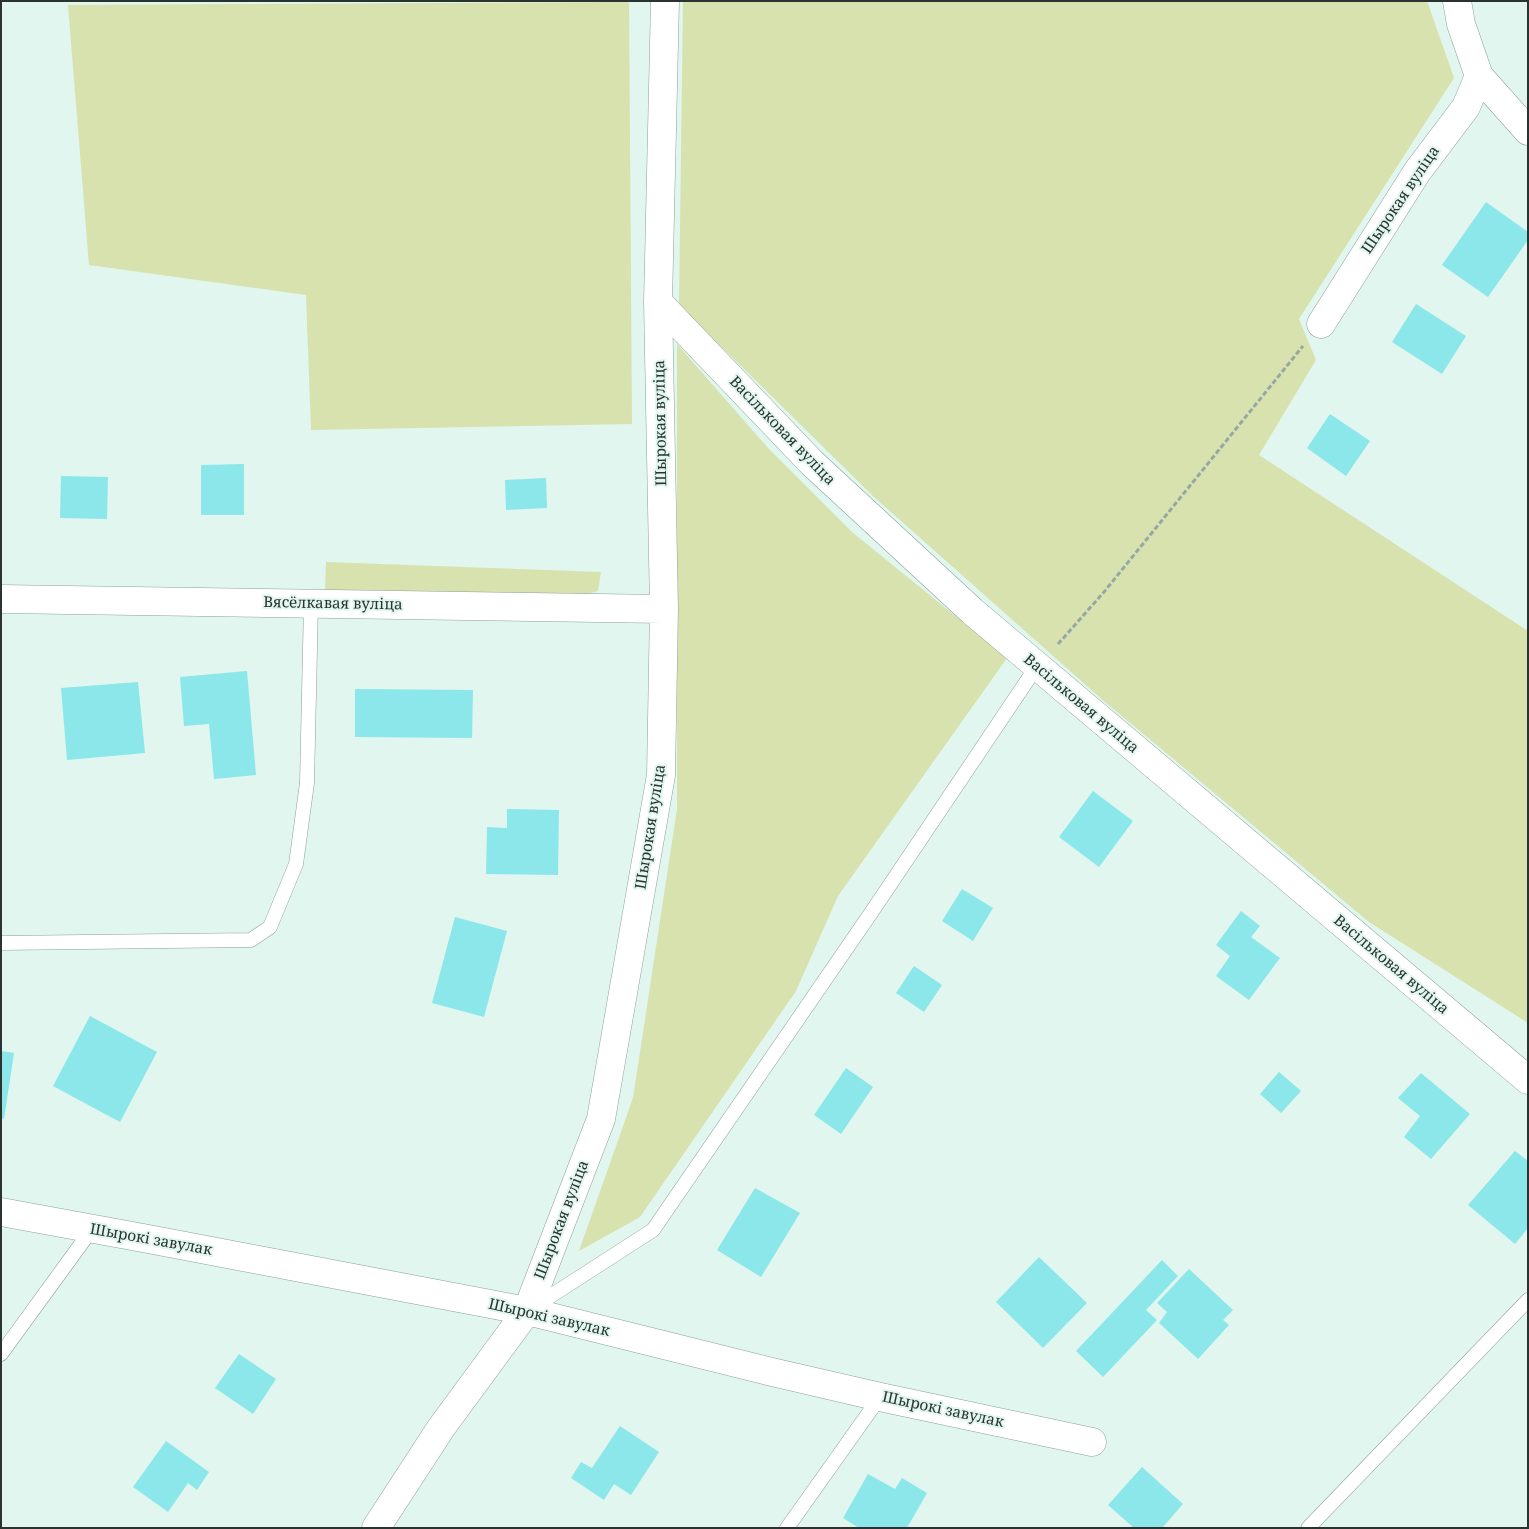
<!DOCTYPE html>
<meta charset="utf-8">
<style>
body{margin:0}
#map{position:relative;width:1529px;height:1529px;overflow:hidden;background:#e0f6ee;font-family:"Noto Serif",serif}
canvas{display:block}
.frame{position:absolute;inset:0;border:2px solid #2b3330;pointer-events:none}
</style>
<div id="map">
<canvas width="1529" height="1529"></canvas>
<div class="frame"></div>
</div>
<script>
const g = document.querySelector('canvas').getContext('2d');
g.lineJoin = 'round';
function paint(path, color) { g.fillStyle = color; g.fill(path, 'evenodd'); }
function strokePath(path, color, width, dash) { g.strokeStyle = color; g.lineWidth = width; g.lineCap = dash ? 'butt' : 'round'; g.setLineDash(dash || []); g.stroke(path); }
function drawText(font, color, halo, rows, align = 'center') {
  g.font = font + ' "Noto Serif",serif'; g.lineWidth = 4; g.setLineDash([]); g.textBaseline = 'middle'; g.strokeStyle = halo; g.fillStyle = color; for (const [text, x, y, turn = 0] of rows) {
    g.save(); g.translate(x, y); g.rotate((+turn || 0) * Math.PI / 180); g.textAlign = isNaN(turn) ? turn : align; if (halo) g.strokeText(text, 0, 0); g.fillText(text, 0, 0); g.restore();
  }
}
paint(new Path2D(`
 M683,1H1427L1454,78L1299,319L1316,360L1259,455L1528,631V1023L1369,922L1105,702L874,497L679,305Z
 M629,2L632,424L311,430L306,295L89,265L68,5Z
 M677,344L768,448L852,532L1007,658L838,896L796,991L640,1217L579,1251L633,1098L677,809Z
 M326,562L601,572L598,591L573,598L325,592Z`), '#d7e2af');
paint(new Path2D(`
 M1486,202L1528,232V240L1488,297L1442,265Z
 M1416,304L1466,336L1442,374L1392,342Z
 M1330,414L1370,441L1346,476L1307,448Z
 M244,464V515H201V465Z
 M61,476L108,477L107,519L60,518Z
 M546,478L547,508L506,510L505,480Z
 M247,671L256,775L214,779L209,724L184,726L180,677Z
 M138,682L145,753L67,760L61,688Z
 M355,689L473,690L472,738L355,737Z
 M1093,791L1133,821L1099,867L1059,837Z
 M507,809L559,810L558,875L486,874L487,827L507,828Z
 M962,889L993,908L973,941L942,921Z
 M1241,911L1260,926L1251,937L1280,958L1249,1000L1216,976L1230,956L1216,945Z
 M455,917L507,931L484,1017L432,1003Z
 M914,966L942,985L924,1012L896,993Z
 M90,1016L157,1052L120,1122L53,1086Z
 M1,1051L14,1053L4,1119L1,1118Z
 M846,1068L873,1087L841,1134L814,1115Z
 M1279,1072L1301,1091L1281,1113L1260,1094Z
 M1421,1073L1470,1114L1431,1159L1404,1137L1420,1116L1398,1098Z
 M1515,1151L1528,1161V1228L1515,1244L1468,1205Z
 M755,1188L800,1213L761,1277L717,1250Z
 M1039,1257L1087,1303L1043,1348L996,1302Z
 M1162,1260L1178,1276L1146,1310L1157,1320L1103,1377L1076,1351Z
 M1189,1269L1233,1310L1223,1320L1229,1325L1198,1359L1159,1323L1167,1312L1157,1303Z
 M239,1354L276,1379L253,1414L215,1388Z
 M620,1426L659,1452L631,1495L614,1484L604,1500L571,1478L581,1462L592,1468Z
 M166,1441L209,1472L197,1490L188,1483L168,1512L133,1487Z
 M1142,1467L1183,1504L1162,1528H1134L1108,1505Z
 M868,1474L895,1489L902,1478L927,1493L907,1528H859L843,1518Z`), '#8be7ea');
const service = new Path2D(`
 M1,943L251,940L270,927L296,864L307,783L311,604
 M532,1308L653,1230L873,910L1037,666
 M1,1354L92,1229
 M787,1528L880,1397
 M1308,1528L1528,1300`);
const minor = new Path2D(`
 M1457,1L1461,24L1479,76L1528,131
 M658,302L812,463L972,611L1528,1080
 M1321,324L1417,172L1466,107L1479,76
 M1,599L664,609
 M1,1212L143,1238L527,1311L772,1372L880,1397L1092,1442
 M376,1528L441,1428L527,1311L601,1119L661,775L664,609L658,302L665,1`);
strokePath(service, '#8ca098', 15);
strokePath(minor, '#8ca098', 29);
strokePath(new Path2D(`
 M1058,644L1104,592L1303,346`), '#97a7a1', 3, [5, 2.5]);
strokePath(service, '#fff', 14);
strokePath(minor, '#fff', 28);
drawText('15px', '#2b3330', '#e0f6ee', [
 ["Шырокая вуліца",1401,200,-56],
 ["Шырокая вуліца",661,423,-91],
 ["Васільковая вуліца",782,431,46],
 ["Вясёлкавая вуліца",333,604,1],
 ["Васільковая вуліца",1081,704,40],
 ["Шырокая вуліца",651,827,-81],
 ["Васільковая вуліца",1391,965,40],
 ["Шырокая вуліца",562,1220,-69],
 ["Шырокі завулак",151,1240,10],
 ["Шырокі завулак",549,1318,13],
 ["Шырокі завулак",943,1410,12]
]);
</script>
